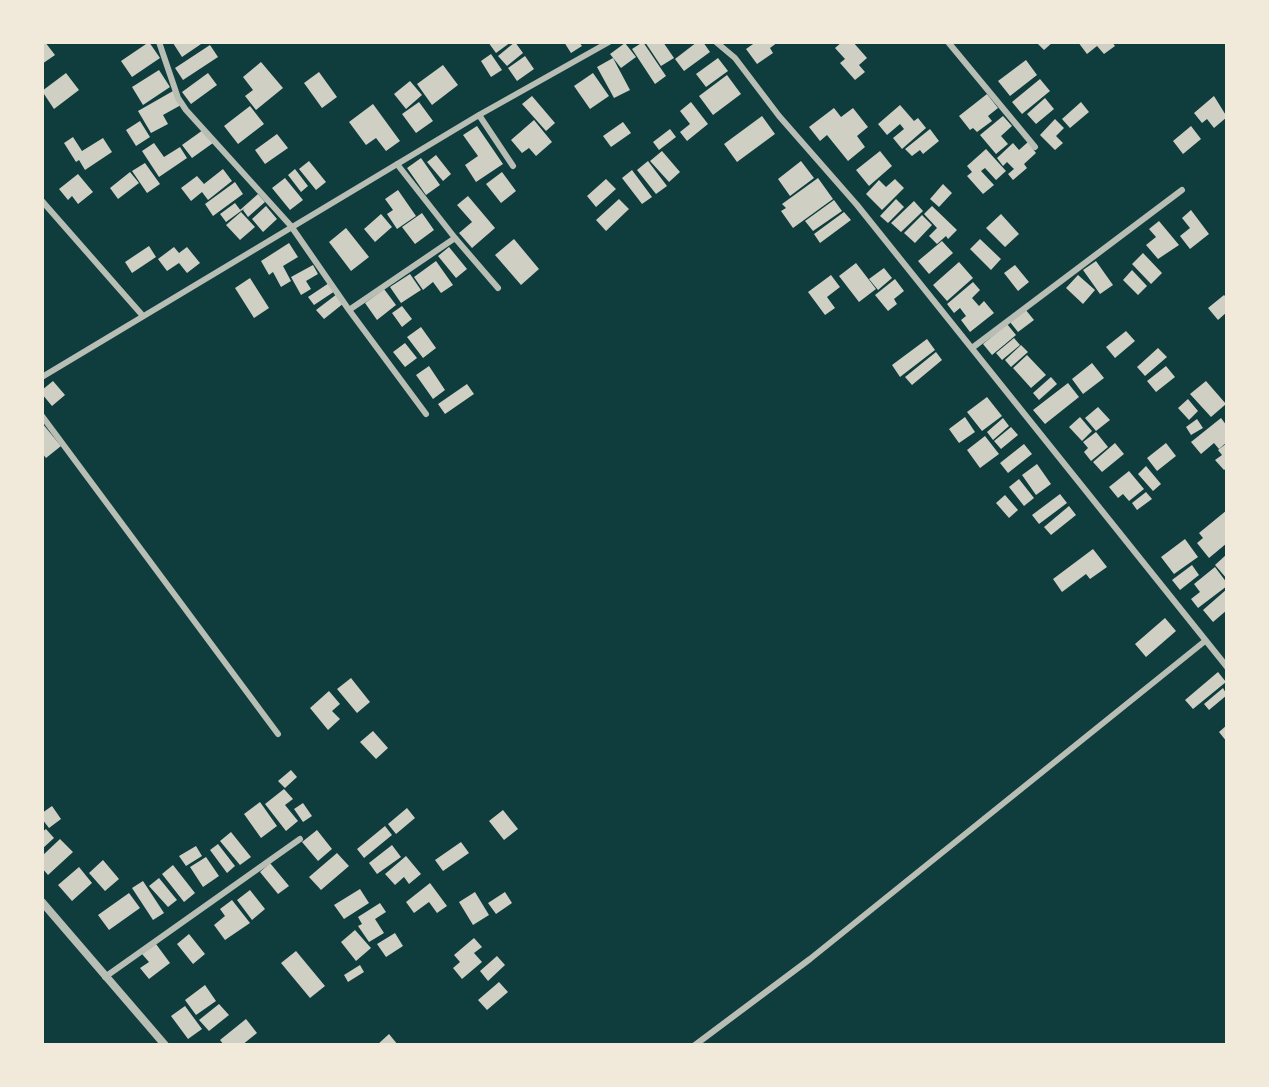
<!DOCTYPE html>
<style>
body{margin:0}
#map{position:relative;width:1269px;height:1087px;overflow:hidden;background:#0f3d3e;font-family:"Noto Sans",sans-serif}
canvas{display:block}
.frame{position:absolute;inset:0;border:44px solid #f1e9da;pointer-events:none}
</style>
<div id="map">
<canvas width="1269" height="1087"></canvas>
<div class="frame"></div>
</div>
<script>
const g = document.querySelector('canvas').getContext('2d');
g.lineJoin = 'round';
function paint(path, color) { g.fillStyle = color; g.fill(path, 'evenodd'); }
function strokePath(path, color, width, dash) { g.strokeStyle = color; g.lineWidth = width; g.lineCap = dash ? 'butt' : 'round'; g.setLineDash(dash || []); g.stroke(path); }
paint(new Path2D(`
 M42,42H45L55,55L42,64Z
 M149,42L160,58L132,77L121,61Z
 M174,42H204L182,57L173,43Z
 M488,42H511L496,53Z
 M515,42L523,53L507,66L498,56Z
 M564,42H579L582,46L571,53Z
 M643,42L666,76L655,84L632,49Z
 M645,42H663L674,58L661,66Z
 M697,42H703L710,52L684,71L675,59Z
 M756,42H778L770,48L773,53L757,64L746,49Z
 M842,42H853L867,58L859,65L865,72L855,80L840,63L845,59L835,48Z
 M1036,42H1053L1044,50Z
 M1078,42H1112L1115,46L1104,54L1097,46L1087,54Z
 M625,43L636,57L621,68L610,54Z
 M210,45L218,57L183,80L175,68Z
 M491,54L502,70L491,77L481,61Z
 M525,56L534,69L517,81L508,68Z
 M613,58L630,90L614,98L597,67Z
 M718,58L728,71L706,87L696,74Z
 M1026,60L1037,75L1010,96L998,81Z
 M261,62L283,88L256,110L245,96L253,90L243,77Z
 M443,65L458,85L432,105L417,84Z
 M159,70L170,87L143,105L132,87Z
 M319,72L337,97L322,108L304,83Z
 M66,73L79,90L54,109L42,91Z
 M208,73L217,85L191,104L182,92Z
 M593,73L609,96L590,109L574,86Z
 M727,75L741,94L713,115L699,96Z
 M1040,79L1050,91L1022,114L1012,102Z
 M410,81L422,95L406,109L394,94Z
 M173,91L181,105L163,115L168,124L151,133L138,111Z
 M987,94L998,108L988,116L992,121L977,132L973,128L970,130L959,116Z
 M532,96L555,123L546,131L522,104Z
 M1214,96L1227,117L1214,128L1207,119L1202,123L1194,113Z
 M1045,98L1054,109L1036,124L1027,114Z
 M419,102L433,121L416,133L402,114Z
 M691,102L708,124L687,141L680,132L690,124L680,111Z
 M1081,102L1089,112L1070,128L1062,119Z
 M373,104L400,141L386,151L376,138L366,145L349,122Z
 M900,105L914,121L918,118L926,128L902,149L893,138L904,129L900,124L887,135L878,124Z
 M250,106L264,124L238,144L224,126Z
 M834,108L841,117L853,108L868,127L857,136L865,147L848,161L827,135L820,141L809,127Z
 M762,116L775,134L737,162L724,144Z
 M1003,116L1012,126L1001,136L1008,144L996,154L980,135Z
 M1055,119L1064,128L1056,136L1063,143L1055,150L1040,135Z
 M534,120L552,142L536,156L529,148L522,153L511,140Z
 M140,121L150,137L136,146L126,130Z
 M623,122L631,133L611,147L603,136Z
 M477,126L503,164L476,182L465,165L478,156L463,135Z
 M1191,126L1201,139L1183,154L1173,141Z
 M670,129L676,137L659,150L653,142Z
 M930,129L939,141L923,154L920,150L912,156L905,149Z
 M203,130L213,143L192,158L182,145Z
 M277,134L288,148L265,164L255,150Z
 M73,137L82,151L103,138L112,152L85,170L79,160L76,162L64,143Z
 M1028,142L1036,153L1024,164L1027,168L1013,180L1008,174L1014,169L1007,162L1003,166L997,158L1013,143L1019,150Z
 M154,143L164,157L180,147L187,158L159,177L142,151Z
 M986,149L1006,171L996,180L985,168L981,171L994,185L983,194L967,176L972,172L967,166Z
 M662,151L680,172L669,182L650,161Z
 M880,151L892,166L869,186L856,170Z
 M436,155L451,174L443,181L427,162Z
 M421,158L440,185L426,195L407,168Z
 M309,161L326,182L316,190L299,169Z
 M648,161L667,186L656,194L637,170Z
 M801,161L814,178L790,196L778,179Z
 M145,163L160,184L147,193L132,171Z
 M223,169L232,181L208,200L202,192L191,201L181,188L197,176L204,184Z
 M295,169L308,186L301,192L288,175Z
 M632,170L652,197L642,204L622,178Z
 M130,172L139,183L118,199L110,188Z
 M502,172L516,191L501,203L486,184Z
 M78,174L93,192L78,204L72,196L68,200L59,189Z
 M285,178L303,200L290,210L272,188Z
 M818,178L833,199L793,228L781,211L786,208L782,204Z
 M606,179L616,189L596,207L587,196Z
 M895,179L904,188L882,210L866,194L879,180L886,187Z
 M235,182L243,194L213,216L205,204Z
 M943,184L952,193L939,207L930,199Z
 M398,190L416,216L397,229L387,214L393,210L385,199Z
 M258,194L265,202L248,217L243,210L245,208L241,211L240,210Z
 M468,196L495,228L472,248L459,233L472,222L457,205Z
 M619,199L629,209L606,231L596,220Z
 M896,199L904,207L888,223L880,216Z
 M834,200L842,211L813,231L805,221Z
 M914,201L923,211L901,232L891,223Z
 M235,203L241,211L226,222L220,214Z
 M266,206L277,219L263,232L252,219Z
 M932,206L957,230L948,239L946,236L937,244L929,236L937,228L924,214Z
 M1191,210L1209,234L1190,249L1180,236L1190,228L1182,218Z
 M241,212L255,227L240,240L226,225Z
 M844,212L851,220L820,243L814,234Z
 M422,213L434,230L415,244L402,227Z
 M381,214L392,227L375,242L364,229Z
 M1001,214L1019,234L1005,247L986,228Z
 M922,215L932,225L915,243L904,233Z
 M1159,221L1179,245L1158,259L1146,245L1156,237L1149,229Z
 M346,228L369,257L351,271L329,242Z
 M514,239L539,269L521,285L495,255Z
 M980,239L1001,259L991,270L970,249Z
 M942,241L953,253L929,274L918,261Z
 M289,243L298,257L283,266L291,281L281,287L273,272L269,275L261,261Z
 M149,246L156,257L132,273L125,262Z
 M174,247L179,253L187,247L200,263L187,273L179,263L167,271L158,259Z
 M449,247L467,269L456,278L438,256Z
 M1143,253L1162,273L1151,284L1132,264Z
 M436,261L453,285L441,293L433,282L423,290L414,277Z
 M1096,261L1113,285L1100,294L1083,270Z
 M959,262L973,278L947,301L933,285Z
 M856,263L876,289L859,302L839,276Z
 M313,265L318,274L306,281L311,289L301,295L291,277Z
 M1015,265L1029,282L1018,291L1004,273Z
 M884,268L892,278L878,290L869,279Z
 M1132,270L1147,286L1138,295L1123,280Z
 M410,274L421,290L401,303L390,287Z
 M831,275L840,287L827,297L835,308L825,315L808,292Z
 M1078,275L1095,290L1083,304L1066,288Z
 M250,278L269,308L254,318L235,288Z
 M895,279L904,291L894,299L897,304L888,311L875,295Z
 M973,282L980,290L972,298L979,306L984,301L994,313L970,332L961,320L966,316L960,308L954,313L947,304Z
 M329,283L335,291L314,305L308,297Z
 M384,289L396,305L377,320L365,303Z
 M337,294L344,303L324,319L316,310Z
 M1224,295L1227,298V312L1218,320L1208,308Z
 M402,306L412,319L402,327L392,313Z
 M1025,309L1034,320L1018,332L1010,322Z
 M1007,324L1016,335L992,355L983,344Z
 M421,327L436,348L423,358L407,337Z
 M1126,331L1135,341L1115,358L1106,347Z
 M1014,338L1020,345L1002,360L996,353Z
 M927,339L935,350L900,377L892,365Z
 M405,343L417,358L405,367L393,352Z
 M1021,345L1028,352L1011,367L1005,360Z
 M1158,348L1167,357L1145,376L1137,367Z
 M936,352L942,360L912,385L905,377Z
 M1027,355L1046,375L1031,388L1013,368Z
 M1092,363L1104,378L1083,394L1072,379Z
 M429,366L445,390L433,399L416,375Z
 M1166,366L1175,377L1156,392L1147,381Z
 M1051,377L1057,384L1039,400L1033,393Z
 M53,381L65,395L52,406L42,394V390Z
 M1206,381L1226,404L1211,417L1190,394Z
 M1068,383L1079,397L1045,424L1033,410Z
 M467,384L474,394L445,414L438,404Z
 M987,397L1002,416L982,431L967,412Z
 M1188,399L1198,411L1189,420L1178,408Z
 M1098,407L1110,420L1096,431L1085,418Z
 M965,417L975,432L959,443L949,429Z
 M1080,417L1092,431L1082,441L1069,427Z
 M1003,418L1009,426L993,440L987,432Z
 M1221,418L1227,426V433L1225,435L1227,442L1219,449L1214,443L1201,454L1191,442Z
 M1197,419L1203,428L1191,435L1186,427Z
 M42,423L61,446L46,458L42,453Z
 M1011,427L1018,435L1001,449L994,441Z
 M1096,432L1108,447L1091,461L1084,452L1088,448L1083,442Z
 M985,436L999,454L980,468L967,450Z
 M1115,443L1124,454L1102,472L1093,462Z
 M1166,443L1176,456L1157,471L1147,458Z
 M1227,443V468L1224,470L1215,460L1222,455L1218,450Z
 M1024,444L1032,454L1008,473L1000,463Z
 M1037,464L1051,484L1036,495L1022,475Z
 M1146,466L1161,484L1153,491L1138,474Z
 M1129,471L1144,489L1129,501L1123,494L1118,498L1109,487Z
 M1019,479L1034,498L1024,506L1009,487Z
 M1146,492L1152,499L1137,510L1132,503Z
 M1060,494L1067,503L1039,524L1032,515Z
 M1005,495L1018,510L1009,518L996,503Z
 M1069,506L1076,515L1051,535L1044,527Z
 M1227,510V543L1209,558L1197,543L1203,538L1199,533Z
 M1185,539L1198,557L1174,574L1161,557Z
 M1093,549L1107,567L1090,579L1086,574L1062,592L1053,579Z
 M1227,554L1226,567L1227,579L1215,565Z
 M1192,565L1199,575L1180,590L1172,580Z
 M1215,567L1227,583V586L1198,608L1191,599L1200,592L1194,584Z
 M1227,589V610L1213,622L1203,610Z
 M1165,618L1176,631L1146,657L1135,644Z
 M1218,672L1226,682L1193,709L1185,700Z
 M351,678L370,702L357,713L337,689Z
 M1223,688L1227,695L1209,710L1204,704Z
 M329,691L340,704L332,711L340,719L328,730L310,708Z
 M1227,725V742L1219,732Z
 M373,731L388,748L376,759L360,742Z
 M291,770L297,777L285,788L278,781Z
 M284,789L293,799L285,805L298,821L286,831L265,804Z
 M260,802L277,826L261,838L244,814Z
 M303,803L312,816L303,822L294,809Z
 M52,806L61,819L49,828L42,819V813Z
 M407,808L415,818L396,834L388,824Z
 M503,810L518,829L504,840L489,821Z
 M385,826L392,835L364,858L357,849Z
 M46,829L54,838L42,849V832Z
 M317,830L332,849L318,861L302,842Z
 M231,832L251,857L240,865L220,841Z
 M60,839L73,852L48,875L42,868V856Z
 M461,842L469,853L443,871L435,860Z
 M218,844L235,866L227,873L210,850Z
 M392,845L401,857L377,874L369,863Z
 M196,846L202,856L186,866L179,856Z
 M337,853L349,866L321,890L309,877Z
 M406,856L421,874L409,884L404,877L395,885L385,874Z
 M206,857L219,876L203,887L190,867Z
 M103,860L119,879L105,891L89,873Z
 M270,863L289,886L278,894L260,872Z
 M173,865L195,893L184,902L162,874Z
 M79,867L92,883L72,901L58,885Z
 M159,878L177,900L168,907L149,886Z
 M143,881L164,913L153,920L132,888Z
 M430,883L447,906L437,913L429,902L414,913L406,902Z
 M360,889L369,903L344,919L334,905Z
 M250,890L265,909L252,920L237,900Z
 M475,892L489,915L473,925L459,902Z
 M505,892L512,903L496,914L488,903Z
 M129,893L140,908L109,930L98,915Z
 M232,900L250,923L225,940L214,925L225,916L220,909Z
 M380,903L386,912L375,919L384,933L369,942L358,926L362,924L358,917Z
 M355,930L371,948L356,961L341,942Z
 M395,933L403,946L386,957L377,944Z
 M189,934L205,954L193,964L177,944Z
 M474,938L482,947L474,953L482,962L462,979L453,968L460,962L454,955Z
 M156,944L170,963L149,979L140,968L149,962L142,954Z
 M296,951L325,986L310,998L281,963Z
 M497,956L505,965L488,981L480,971Z
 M360,965L364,972L348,982L344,975Z
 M499,982L508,992L487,1010L478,1000Z
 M205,985L216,1001L196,1015L185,1000Z
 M219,1004L229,1015L209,1031L199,1020Z
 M185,1006L202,1029L188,1039L171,1016Z
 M246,1019L257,1033L242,1045H224L220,1040Z
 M389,1034L398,1045H377Z`), '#cfcfc3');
strokePath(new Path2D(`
 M159,42L178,98L186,110L291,226L349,310L426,414
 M716,42L735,58L779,116L857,205L1227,667
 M948,42L1035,147
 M479,115L513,166
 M397,164L455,238L498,288
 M42,201L143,316
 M349,310L455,238
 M972,348L1182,190
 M42,377L479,115L609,42
 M42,416L278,734
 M105,977L300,839
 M695,1045L810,959L1205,641`), '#b8beb3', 6);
strokePath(new Path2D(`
 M42,902L165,1045`), '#b8beb3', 8);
</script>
